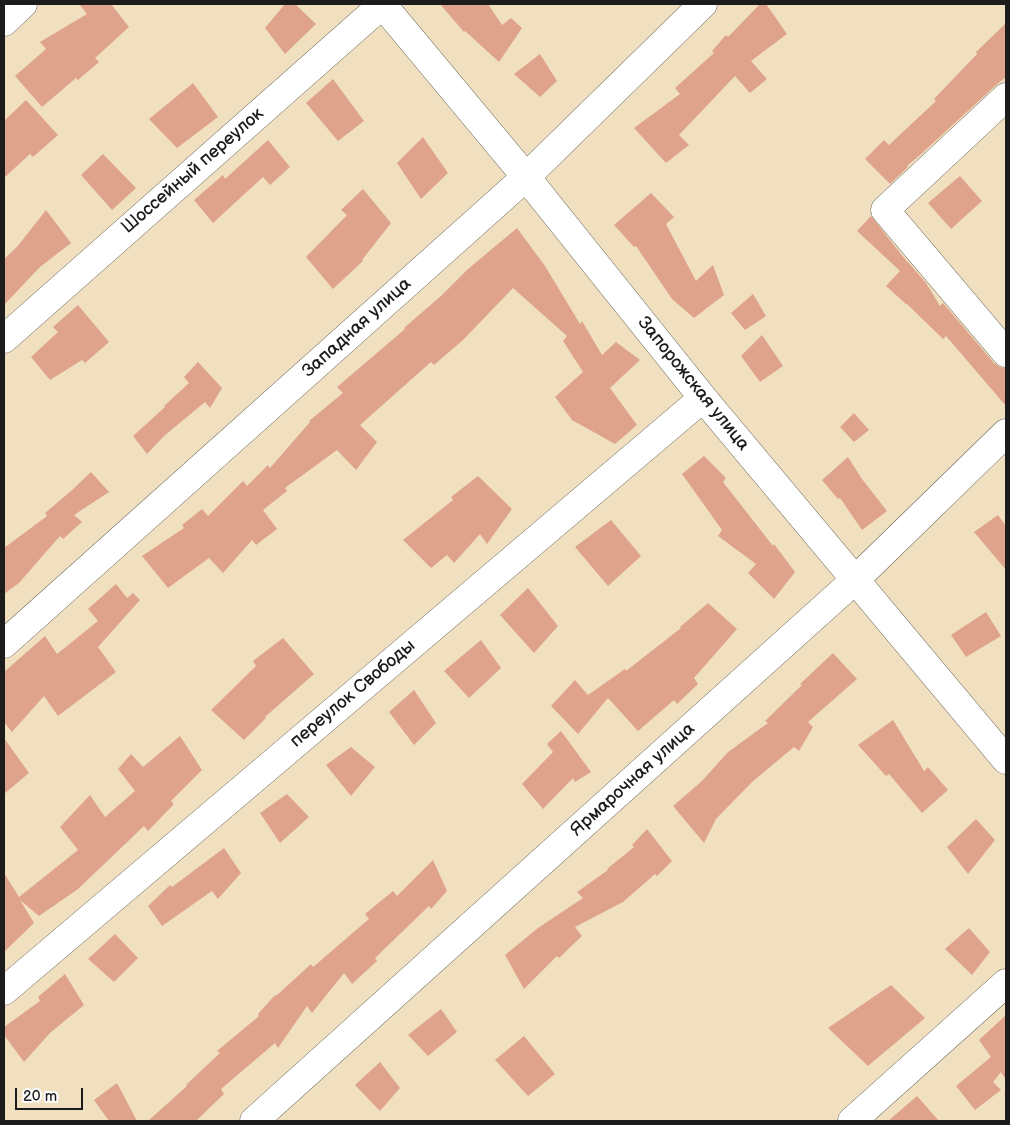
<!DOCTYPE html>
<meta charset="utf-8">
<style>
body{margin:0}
#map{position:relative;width:1010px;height:1125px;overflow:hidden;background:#f0e0c0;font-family:"Balsamiq Sans",sans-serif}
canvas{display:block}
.frame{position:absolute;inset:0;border:5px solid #1c1c1c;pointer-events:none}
.scale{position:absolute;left:15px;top:1088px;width:68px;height:22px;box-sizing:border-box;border:2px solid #1c1c1c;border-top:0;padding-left:6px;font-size:15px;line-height:18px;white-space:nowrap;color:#1c1c1c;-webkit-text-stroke:4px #fff;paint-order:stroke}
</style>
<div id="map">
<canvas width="1010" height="1125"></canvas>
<div class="frame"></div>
<div class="scale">20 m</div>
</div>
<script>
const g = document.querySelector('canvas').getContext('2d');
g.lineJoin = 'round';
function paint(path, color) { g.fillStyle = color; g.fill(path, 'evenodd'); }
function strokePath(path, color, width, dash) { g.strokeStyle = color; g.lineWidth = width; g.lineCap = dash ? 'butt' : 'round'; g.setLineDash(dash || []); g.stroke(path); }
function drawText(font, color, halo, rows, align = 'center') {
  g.font = font + ' "Balsamiq Sans",sans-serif'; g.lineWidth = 5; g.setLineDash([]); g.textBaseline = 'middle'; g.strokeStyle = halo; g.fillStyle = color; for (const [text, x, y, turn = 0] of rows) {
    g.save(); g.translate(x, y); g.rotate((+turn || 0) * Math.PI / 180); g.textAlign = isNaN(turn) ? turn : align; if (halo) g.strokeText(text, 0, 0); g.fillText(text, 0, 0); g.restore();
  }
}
paint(new Path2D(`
 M79,4H111L129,27L95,58L99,62L78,80L76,78L42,107L15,76L46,49L40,42L87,14Z
 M285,4H295L316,24L285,54L265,28Z
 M440,4H488L502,25L511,18L522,28L499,62L465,31L464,32Z
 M760,4H766L787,34L751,61L767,79L750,93L735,76L679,135L689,145L666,163L634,128L680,94L675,88L714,53L712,51L726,35L728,37Z
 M1006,23V77L995,86L920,155L907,166L908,167L890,184L865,159L884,140L889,145L936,101L934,99L977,54L976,52Z
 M540,54L557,81L540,97L514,74Z
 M333,79L364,121L338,141L306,103Z
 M193,83L218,117L177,148L149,119Z
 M26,100L58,135L33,157L30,154L4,178V121Z
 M423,137L448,173L421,199L397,163Z
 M268,140L290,167L270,185L263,177L213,223L194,200L223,175L225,179Z
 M103,154L136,188L112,210L81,175Z
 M960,176L982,201L951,229L928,203Z
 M363,189L391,223L362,260L363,261L333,289L306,257L347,215L341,210Z
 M651,193L674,217L666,224L696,281L713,265L724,295L694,318L672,299L636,246L634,247L614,225Z
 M46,210L71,243L40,267L4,305V259L17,247Z
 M871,216L908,263V262L926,283L940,306L943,303L994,363L1000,367L1005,368L1006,370V406L946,336L943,339L907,304H906L886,286L900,271L857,231Z
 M517,228L545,266L580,324L582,321L602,355L616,342L640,360L610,388L637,425L615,444L572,420L555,397L583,372L563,341L567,336L513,288L463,340L434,365L431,362L360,425L377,442L356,470L337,450L285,488L287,491L263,510L277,529L256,545L252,540L223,573L209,558L168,588L142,556L184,528L182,525L202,509L208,516L243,481L247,486L268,465L270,468L310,422L309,421L343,393L337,387L405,329L404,328L441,296L468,269Z
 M753,294L766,316L745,330L731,313Z
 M78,305L109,342L85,363L82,360L50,380L31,357L58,332L53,327Z
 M762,335L783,366L760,382L741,356Z
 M198,362L222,388L210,408L205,402L164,436L147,454L133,436L165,407L164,406L189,383L184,377Z
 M854,413L869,430L854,442L840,427Z
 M704,456L726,478L723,482L773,546L774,544L795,572L774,599L748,573L756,564L718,536L722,530L682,474Z
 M848,457L862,479L887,511L862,530L840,498L838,499L822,480Z
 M91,472L109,492L74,515L82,522L63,539L60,536L19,583L4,594V548L47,516L45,513L71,491Z
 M478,476L512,509L487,544L480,534L454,563L447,555L431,568L403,540L453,500L451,497Z
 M998,515L1006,526V570L974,532Z
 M611,520L641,556L608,586L575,547Z
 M116,584L127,598L133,593L140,600L98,647L116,672L58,716L44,696L12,732L4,722V672L45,636L57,654L98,621L88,609Z
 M528,588L558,626L534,653L500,615Z
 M708,603L737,629L694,678L698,684L677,704L674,700L638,731L608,698L578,734L551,706L575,680L588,695L625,669L626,671L681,628L680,627Z
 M986,612L1001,636L966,657L951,635Z
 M283,638L314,674L265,717L266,718L244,740L211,710L256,666L253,661Z
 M481,640L501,668L469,698L444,671Z
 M833,653L857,679L808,722L813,727L799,751L794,747L752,782L716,819L704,843L673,806L702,781L728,752L768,723L765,721L802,685L800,684Z
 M414,690L436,723L414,745L389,712Z
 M893,720L924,771L928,767L948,790L922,813L889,774L886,776L858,745Z
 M561,731L591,772L575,782L573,778L543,809L522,784L553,752L547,744Z
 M180,736L202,770L171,801L174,804L148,831L144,826L78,889L39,916L20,900L34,923L4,952V873L19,897L78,850L60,827L90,795L105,817L135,791L118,769L131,754L143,767Z
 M4,738L29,773L4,794Z
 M351,747L375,767L351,796L326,765Z
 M287,794L309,817L280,843L260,813Z
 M976,819L995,840L968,874L947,847Z
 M647,829L672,861L657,876L655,874L623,902L575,927L582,936L559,958L557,956L524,989L505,955L538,928L583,898L577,892L608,870L607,869L634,847L632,845Z
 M224,848L241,873L218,899L212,891L162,926L148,906L170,885L172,887Z
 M433,860L447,891L431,909L429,906L375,958L377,961L352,984L344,973L312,1013L307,1006L278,1048L275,1043L221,1089L224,1094L196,1121H148L187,1086L186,1085L220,1053L217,1051L259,1016L258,1014L275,995L276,996L311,964L313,967L369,919L365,914L393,891L397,896Z
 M969,928L990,952L972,975L945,949Z
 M115,934L138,958L114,982L88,959Z
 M65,974L84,1005L50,1033L24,1062L4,1035V1027L40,1001L38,997Z
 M891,985L925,1018L868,1066L828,1028Z
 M441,1009L457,1032L428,1056L408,1035Z
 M1006,1015V1080L1001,1072L993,1082L1001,1090L975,1110L956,1086L991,1057L979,1040Z
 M524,1036L555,1074L528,1096L495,1060Z
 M380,1062L400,1088L380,1111L355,1085Z
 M117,1083L137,1121H109L94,1100Z
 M917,1096L939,1121H888Z`), '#dfa38b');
const minor = new Path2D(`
 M382,4L526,177L703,398L1006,760
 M4,22L23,4
 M1006,97L885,210L1006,353
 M4,339L383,4
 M4,644L526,177L703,4
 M4,991L703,398
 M254,1121L856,579L1006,433
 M852,1121L1006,983`);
strokePath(minor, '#666155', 29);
strokePath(minor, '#fff', 28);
drawText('18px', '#1c1c1c', '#fff', [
 ["Шоссейный переулок",193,171,-41],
 ["Западная улица",357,328,-42],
 ["Запорожская улица",693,384,51],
 ["переулок Свободы",353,694,-40],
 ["Ярмарочная улица",633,780,-42]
]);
</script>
